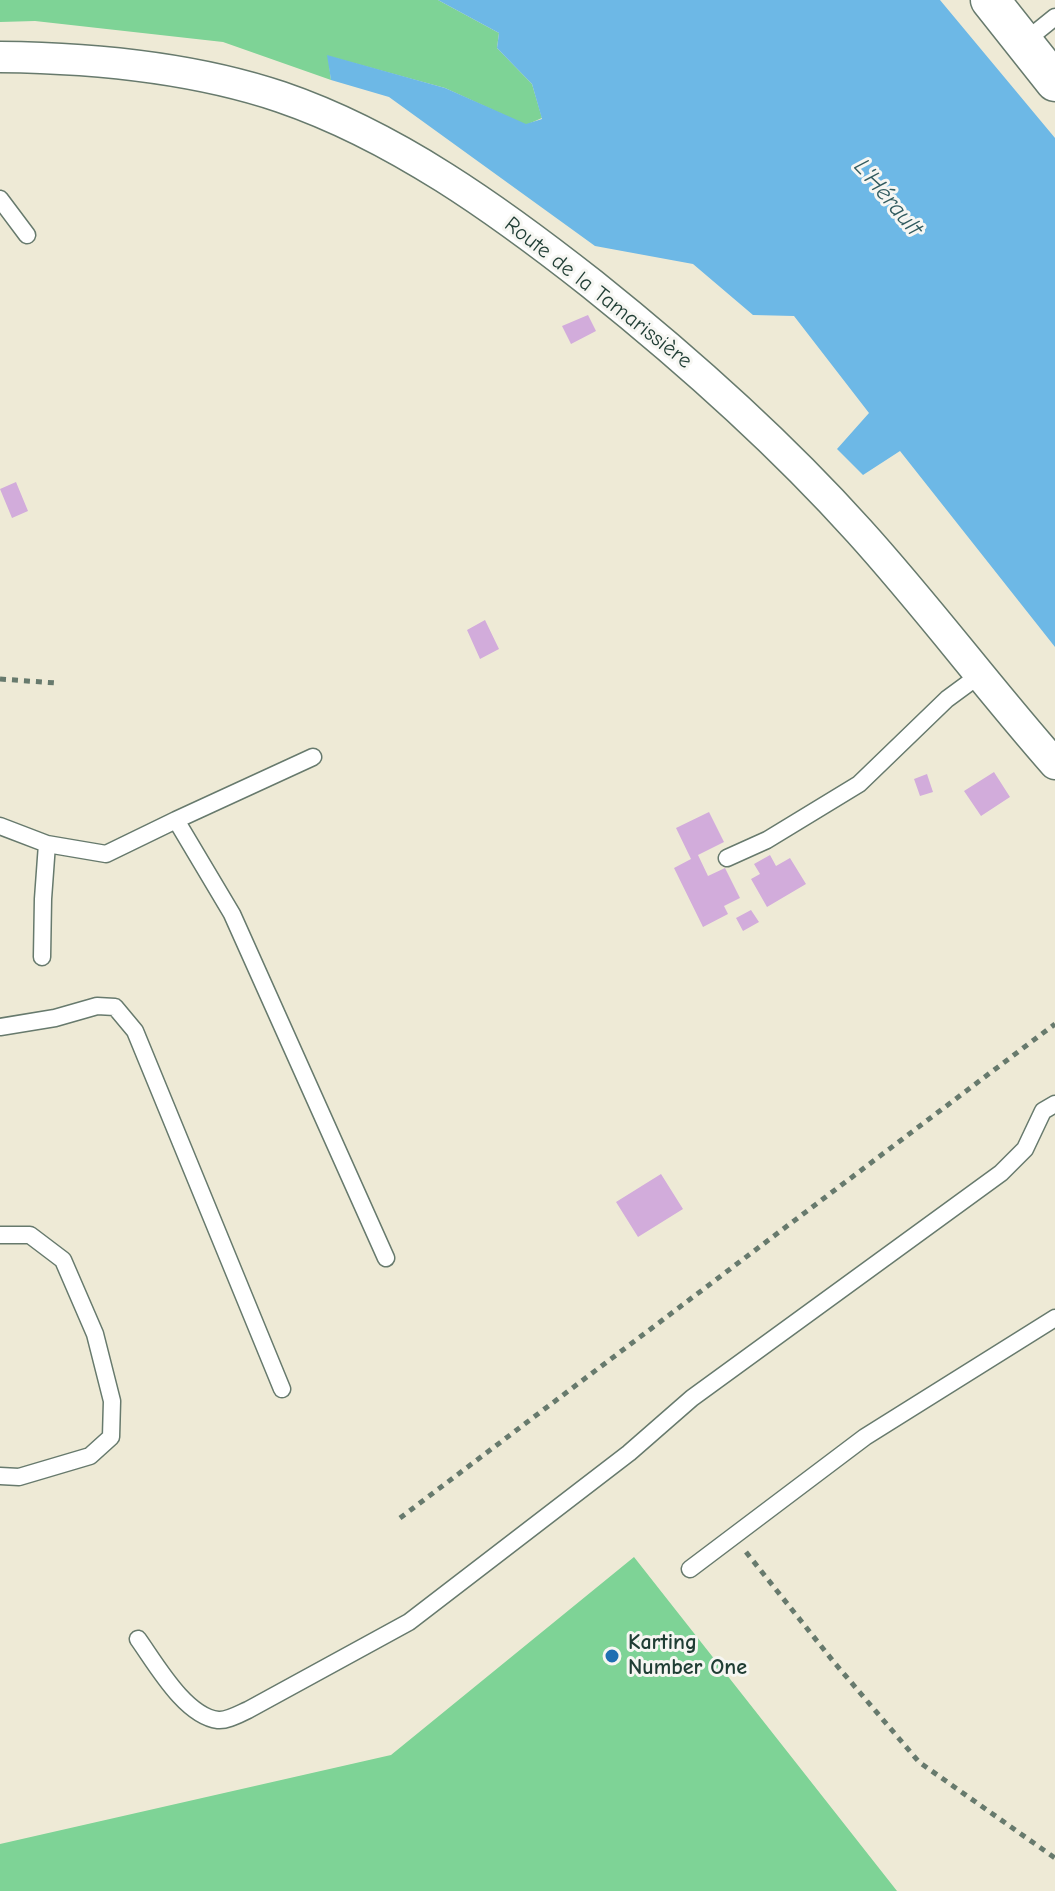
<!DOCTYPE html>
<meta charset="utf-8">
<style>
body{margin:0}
canvas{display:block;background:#eeead6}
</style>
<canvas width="1055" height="1891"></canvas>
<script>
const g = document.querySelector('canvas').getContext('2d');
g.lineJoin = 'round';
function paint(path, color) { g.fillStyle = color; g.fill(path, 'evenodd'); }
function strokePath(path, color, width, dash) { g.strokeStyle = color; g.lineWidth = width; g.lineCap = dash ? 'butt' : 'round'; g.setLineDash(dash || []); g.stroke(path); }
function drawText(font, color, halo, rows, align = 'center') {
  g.font = font + ' "Comic Neue",sans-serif'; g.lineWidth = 6; g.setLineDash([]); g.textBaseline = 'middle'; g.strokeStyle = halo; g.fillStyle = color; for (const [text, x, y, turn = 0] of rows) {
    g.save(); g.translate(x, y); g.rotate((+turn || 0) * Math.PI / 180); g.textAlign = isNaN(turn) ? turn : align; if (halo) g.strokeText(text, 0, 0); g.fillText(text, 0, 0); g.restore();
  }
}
paint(new Path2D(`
 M0,0H438L499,33L497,48L532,84L542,118L526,125L445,88L328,56L331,80L223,42L35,21L0,22Z
 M634,1557L897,1891H0V1844L391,1755Z`), '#7ed396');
paint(new Path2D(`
 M438,0H940L1055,138V647L900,451L863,475L837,449L869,413L794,316L753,315L693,264L595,246L389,97L331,80L327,55L445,88L526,124L542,119L532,84L497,48L499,33Z`), '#6db8e6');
paint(new Path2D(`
 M588,315L596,331L571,344L562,326Z
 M16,482L28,511L12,518L0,489Z
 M485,620L499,649L480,659L467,630Z
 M994,772L1010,797L981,816L964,791Z
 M927,774L933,792L920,796L914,779Z
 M709,812L724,842L698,855L708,876L725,868L740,898L724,906L728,914L703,927L674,868L691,859L676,828Z
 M770,855L776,866L790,858L806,884L767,907L751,879L760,874L754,864Z
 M751,910L759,922L743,931L736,918Z
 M661,1174L683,1209L638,1237L616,1202Z`), '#d2acdb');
const service = new Path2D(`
 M1024,42L1055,17
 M0,199L27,235
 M176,820L313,757
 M0,826L47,844L106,854L176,820L232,914L386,1258
 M727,858L767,840L859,784L947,699L981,674
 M42,957L43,899L47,844
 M0,1027L55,1018L97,1006L115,1007L135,1031L282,1389
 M0,1235H30L63,1260L95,1334L112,1401L111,1437L90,1456L19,1477L0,1476
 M690,1569L865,1437L1055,1318
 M138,1639C156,1664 185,1716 218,1720C227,1721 239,1714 248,1710L409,1622L629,1453L692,1398L1001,1173L1025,1149L1043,1111L1055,1104`);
const minor = new Path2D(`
 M0,57C93,58 192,67 281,97C395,136 498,210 592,284C687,360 777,440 859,531C927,606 988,688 1055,764`);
const tertiary = new Path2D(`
 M990,0L1055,82`);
strokePath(service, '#677a6d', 19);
strokePath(minor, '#677a6d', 33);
strokePath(tertiary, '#677a6d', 41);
strokePath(new Path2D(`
 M0,679L56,683
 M400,1518L1055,1024
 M746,1552L833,1661L919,1762L1055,1858`), '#677a6d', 5, [6, 6]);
strokePath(service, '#fff', 16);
strokePath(minor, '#fff', 30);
strokePath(tertiary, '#fff', 38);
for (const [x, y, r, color] of [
 [612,1656,8,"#1f6fb2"]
]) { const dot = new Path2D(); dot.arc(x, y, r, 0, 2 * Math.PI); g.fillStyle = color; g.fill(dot); strokePath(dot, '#f6f6f2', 3); }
drawText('22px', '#1f3d34', '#f6f6f2', [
 ["Route de la Tamarissière",598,293,38]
]);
drawText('bold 22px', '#1f3d34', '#f6f6f2', [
 ["Karting",628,1643],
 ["Number One",628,1668]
], 'left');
drawText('italic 24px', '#325c60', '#f6f6f2', [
 ["L'Hérault",888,198,50]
]);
</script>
